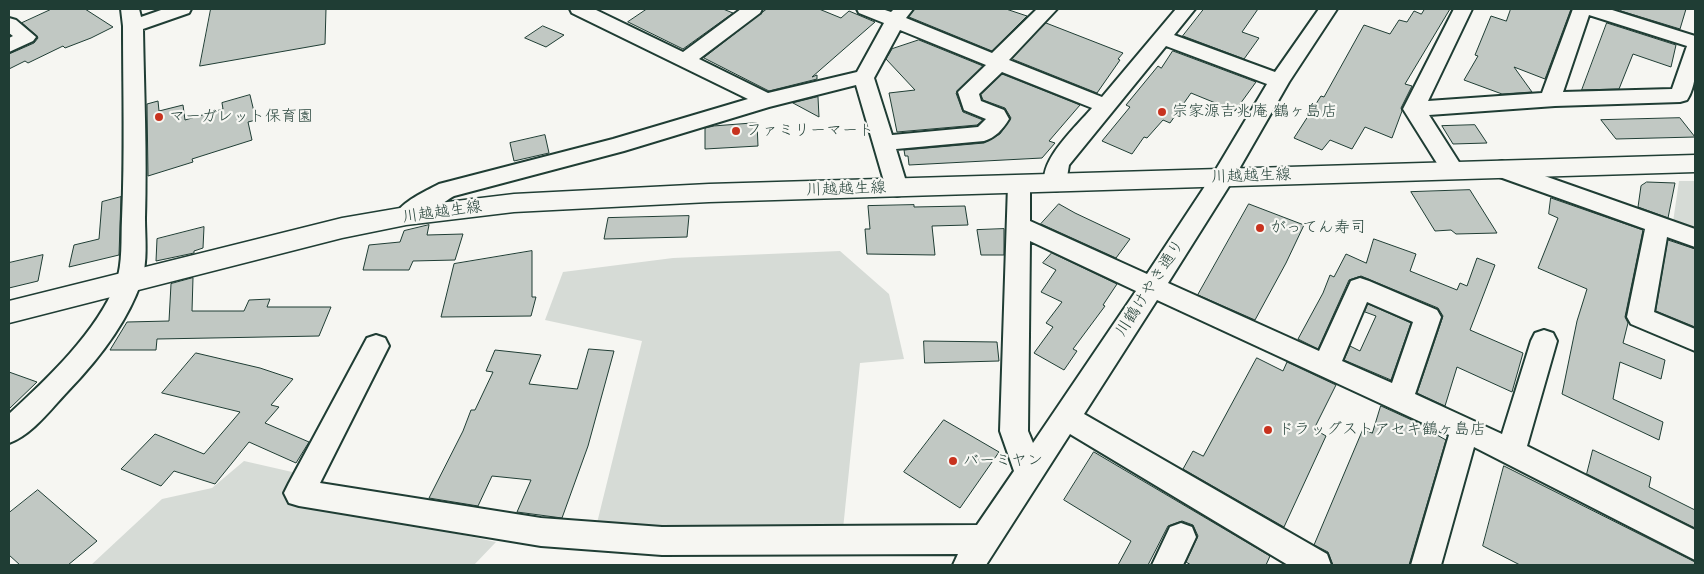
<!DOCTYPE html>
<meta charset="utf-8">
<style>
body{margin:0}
#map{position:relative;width:1704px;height:574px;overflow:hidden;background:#f6f6f2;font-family:"Playpen Sans",sans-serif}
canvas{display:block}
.frame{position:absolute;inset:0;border:10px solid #1f3d34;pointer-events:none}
</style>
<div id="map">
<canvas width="1704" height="574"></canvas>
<div class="frame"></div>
</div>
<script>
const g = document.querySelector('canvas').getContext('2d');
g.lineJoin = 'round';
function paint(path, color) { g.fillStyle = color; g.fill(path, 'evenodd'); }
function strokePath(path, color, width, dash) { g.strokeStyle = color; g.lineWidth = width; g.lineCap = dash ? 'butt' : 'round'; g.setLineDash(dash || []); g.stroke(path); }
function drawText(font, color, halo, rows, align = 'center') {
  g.font = font + ' "Playpen Sans","Klee One",sans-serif'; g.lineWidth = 4.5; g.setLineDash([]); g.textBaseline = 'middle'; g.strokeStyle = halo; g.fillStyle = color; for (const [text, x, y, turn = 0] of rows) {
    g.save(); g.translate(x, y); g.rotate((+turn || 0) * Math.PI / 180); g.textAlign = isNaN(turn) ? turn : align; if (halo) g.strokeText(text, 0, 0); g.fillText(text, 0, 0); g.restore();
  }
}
paint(new Path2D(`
 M1679,181H1695V230L1673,222Z
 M840,251L889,294L904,359L860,363L843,529L596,527L642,341L545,320L563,272L673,258Z
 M244,461L301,474L288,498L496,542L474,565H91L162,499L212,488Z`), '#d6dbd6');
const building = new Path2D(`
 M52,9H85L113,27L91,38L65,48L63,46L28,63L25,61L9,69V54L34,43L38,38L37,36L22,23Z
 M211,9H326L325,44L200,66Z
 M647,9H723L733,13L683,49L628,22Z
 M767,9H819L841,18L849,11L875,22L812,77L817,75V79L769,91L704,58Z
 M915,9H1006L1027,16L992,51L909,17Z
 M1204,9H1258L1242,32L1259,38L1244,59L1183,36Z
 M1425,9H1450L1405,84L1412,86L1401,108L1402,111L1392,138L1365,127L1352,149L1330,140L1322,150L1294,138L1321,96L1324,97L1364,25L1390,34L1399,20L1407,22L1414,11L1421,14Z
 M1511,9H1571L1545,79L1514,67L1532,92L1502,94L1464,80L1478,56L1475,55L1491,16L1506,21Z
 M1621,9H1686L1680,29L1621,11Z
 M1046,23L1123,53L1118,59L1120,60L1097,93L1012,59Z
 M1607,23L1676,45L1671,67L1633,54L1619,89L1582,90Z
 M543,26L564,35L546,47L525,38Z
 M919,40L983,66L956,93L963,112L983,120L977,125L897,132L889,93L915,90L886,59L892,49Z
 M1173,51L1256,82L1235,111L1191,93L1170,123L1163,120L1147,138L1144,137L1132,154L1102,141L1130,107L1126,105L1158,66L1161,68Z
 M1002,74L1080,105L1049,141L1055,143L1042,158L909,165L908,156H905L904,150L984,143L1000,134L1011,118L1005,108L983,100L981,95Z
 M250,95L256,120L248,122L252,140L192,159L193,162L148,176L147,104L158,101L159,111L183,105L185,120L223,109L222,103Z
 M818,97L819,117L793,103Z
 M1680,118L1695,137L1616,139L1601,120Z
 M757,123L758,146L705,149V128L714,126Z
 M1475,125L1487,143L1453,144L1442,126Z
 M545,135L549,153L514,161L510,143Z
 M1647,182L1675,183L1668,218L1638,207L1641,186Z
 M1470,190L1497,233L1456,234L1451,230L1435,231L1411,192Z
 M121,197L119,255L69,267L74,245L99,239L102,202Z
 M1551,198L1643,230L1625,317L1628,323L1623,343L1665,360L1661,379L1620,362L1613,399L1663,422L1659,440L1562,394L1577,321L1587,289L1538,268L1558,218L1549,214Z
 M1059,204L1075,213L1130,239L1116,258L1041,224Z
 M1249,204L1304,225L1286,263L1255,320L1198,295Z
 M914,205V207L965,206L968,225L932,226L935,255L867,254L865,229H870L868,206Z
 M689,216L687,237L604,239L608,218Z
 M429,225L427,235L463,234L455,260L413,261L409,270H363L369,245L400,242L404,231Z
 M204,227L203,248L194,251V253L156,261L157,239Z
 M1004,229V255H981L977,230Z
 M1374,239L1416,254L1410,271L1457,290L1460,283L1467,286L1477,258L1495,265L1470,330L1523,353L1512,392L1457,367L1445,406L1417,393L1443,316L1438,308L1361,276L1349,280L1318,349L1298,339L1323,293L1330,275L1334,277L1346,254L1366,263Z
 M1668,240L1695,249V327L1656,311Z
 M532,251V297H536L531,316L441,317L454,264Z
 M1052,253L1117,284L1103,305L1105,306L1073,349L1077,351L1064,370L1034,353L1053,327L1046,323L1062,302L1041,292L1056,270L1043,263Z
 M43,255L38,281L9,288V263Z
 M193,278L192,311H244L249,300L270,299L267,307H331L319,336L157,339L156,350H110L127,322L169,321L171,284Z
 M1368,304L1411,323L1391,380L1344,360L1350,346L1360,351L1376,316L1365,312Z
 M924,341L997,342L999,361L925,363Z
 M589,349L614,351L588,446L562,518L517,512L531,480L492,476L478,506L429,498L463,431L471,410H475L493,372L486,371L495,350L541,355L529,384L577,389Z
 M196,353L260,368L293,379L271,405L279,407L265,423L309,442L296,463L249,442L215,484L174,471L161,486L121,469L155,434L204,454L240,412L162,393Z
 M1257,358L1283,371L1287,362L1336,385L1314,429L1326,436L1284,527L1183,469L1193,451L1203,456Z
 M9,372L37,382L9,409Z
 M1381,406L1438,432L1437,435L1446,440L1409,565H1333L1328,552L1314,545L1363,429L1372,433Z
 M944,420L999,452L960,508L904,472Z
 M1593,450L1651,477L1649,487L1695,510V528L1587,474Z
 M1094,452L1270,556L1266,565H1191L1186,562L1198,536L1193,525L1182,521L1168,526L1148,565H1118L1131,541L1064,500Z
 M1504,466L1695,562V565H1520L1483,546Z
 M38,490L97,541L68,565H20L9,555V513Z`);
paint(building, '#c1c8c3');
strokePath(building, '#1f3d34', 1);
const minor = new Path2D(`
 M121,9H139L141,17L164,9H191L189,13L143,29C144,92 147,155 145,218C145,239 148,262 141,282C127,323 97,361 68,391C51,409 32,435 9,443V414C47,379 97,332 116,283C123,263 121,239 122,219C125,155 123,90 123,26Z
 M570,9H594L683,52L741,9H762L760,13L699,59L768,93L857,72L884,23L859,13L857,9H882L891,12L894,9H913L906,18L992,53L1037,9H1057L1009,60L1102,97L1176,9H1195L1174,35L1275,72L1319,9H1337L1289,82L1231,183L1168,283L1319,351L1351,281L1360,278L1369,281L1437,310L1441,317L1415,394L1502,434L1531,341L1535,333L1544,330L1553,333L1557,341L1527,446L1695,530V560L1474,447L1441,565H1411L1449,435L1157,300L1084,414L1327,554L1331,565H1288L1070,434L986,565H953L958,554L662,555L541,546L299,506L289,503L284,493L289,483L367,338L376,335L385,338L389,346L320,483L541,518L662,527L977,525L1014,471L1000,431L1008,185L1011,179L1019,177L1027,179L1030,185V221L1147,274L1215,171L1267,84L1166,46L1069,165L1066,183L1063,189L1055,191L1047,189C1033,165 1077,126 1092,108L1002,72L979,94L981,101L1004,110L1009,119C1003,129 995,138 984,141L896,149L908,188L905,194L897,196L889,194L886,188L856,85L769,107L624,151L454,196C445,201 412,225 405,224C403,224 400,223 398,222L394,216C403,201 424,192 439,184L613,139L748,99L572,13ZM900,30L986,65L958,92L964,110L986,119L978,127L892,135L874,78ZM1030,241L1136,291L1033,443L1028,431ZM1367,302L1413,322L1392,383L1342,361Z
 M1454,9H1472L1428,101L1542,93L1573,9H1609L1695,36C1695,57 1699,81 1687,100L1680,102L1555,106L1429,115L1464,170L1461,176L1453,178L1445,176L1403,109ZM1589,15L1687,46L1672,89L1563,92Z
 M9,18L16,20L36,37L33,41L9,52V38L13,36L9,33Z
 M1502,161L1695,229V247L1667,237L1654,312L1695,329V351L1631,324L1627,317L1645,229L1494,175L1491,169L1494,163Z
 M1181,523L1192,527L1196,537L1183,565H1152L1170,527Z`);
const major = new Path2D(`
 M1695,155V172L709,202L514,212L406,225L342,238L9,323V301L342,218L406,207L514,194L709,184Z`);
strokePath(minor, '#1f3d34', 4);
strokePath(major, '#1f3d34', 3);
paint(minor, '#f6f6f2');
paint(major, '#f6f6f2');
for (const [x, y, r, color] of [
 [1162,112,5,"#c8321e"],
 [159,117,5,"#c8321e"],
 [736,131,5,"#c8321e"],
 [1260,228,5,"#c8321e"],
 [1268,430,5,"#c8321e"],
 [953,461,5,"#c8321e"]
]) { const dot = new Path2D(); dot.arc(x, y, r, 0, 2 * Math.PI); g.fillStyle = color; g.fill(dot); strokePath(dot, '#f6f6f2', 2); }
drawText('16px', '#1f3d34', '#f6f6f2', [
 ["宗家源吉兆庵 鶴ヶ島店",1172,112],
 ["マーガレット保育園",169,117],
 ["ファミリーマート",746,131],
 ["がってん寿司",1270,228],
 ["ドラッグストアセキ鶴ヶ島店",1278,430],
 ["バーミヤン",963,461]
], 'left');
drawText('16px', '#1f3d34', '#f6f6f2', [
 ["川越越生線",1251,176,-2],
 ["川越越生線",846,189,-2],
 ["川越越生線",442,212,-8],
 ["川鶴けやき通り",1150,288,-57]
]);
</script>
